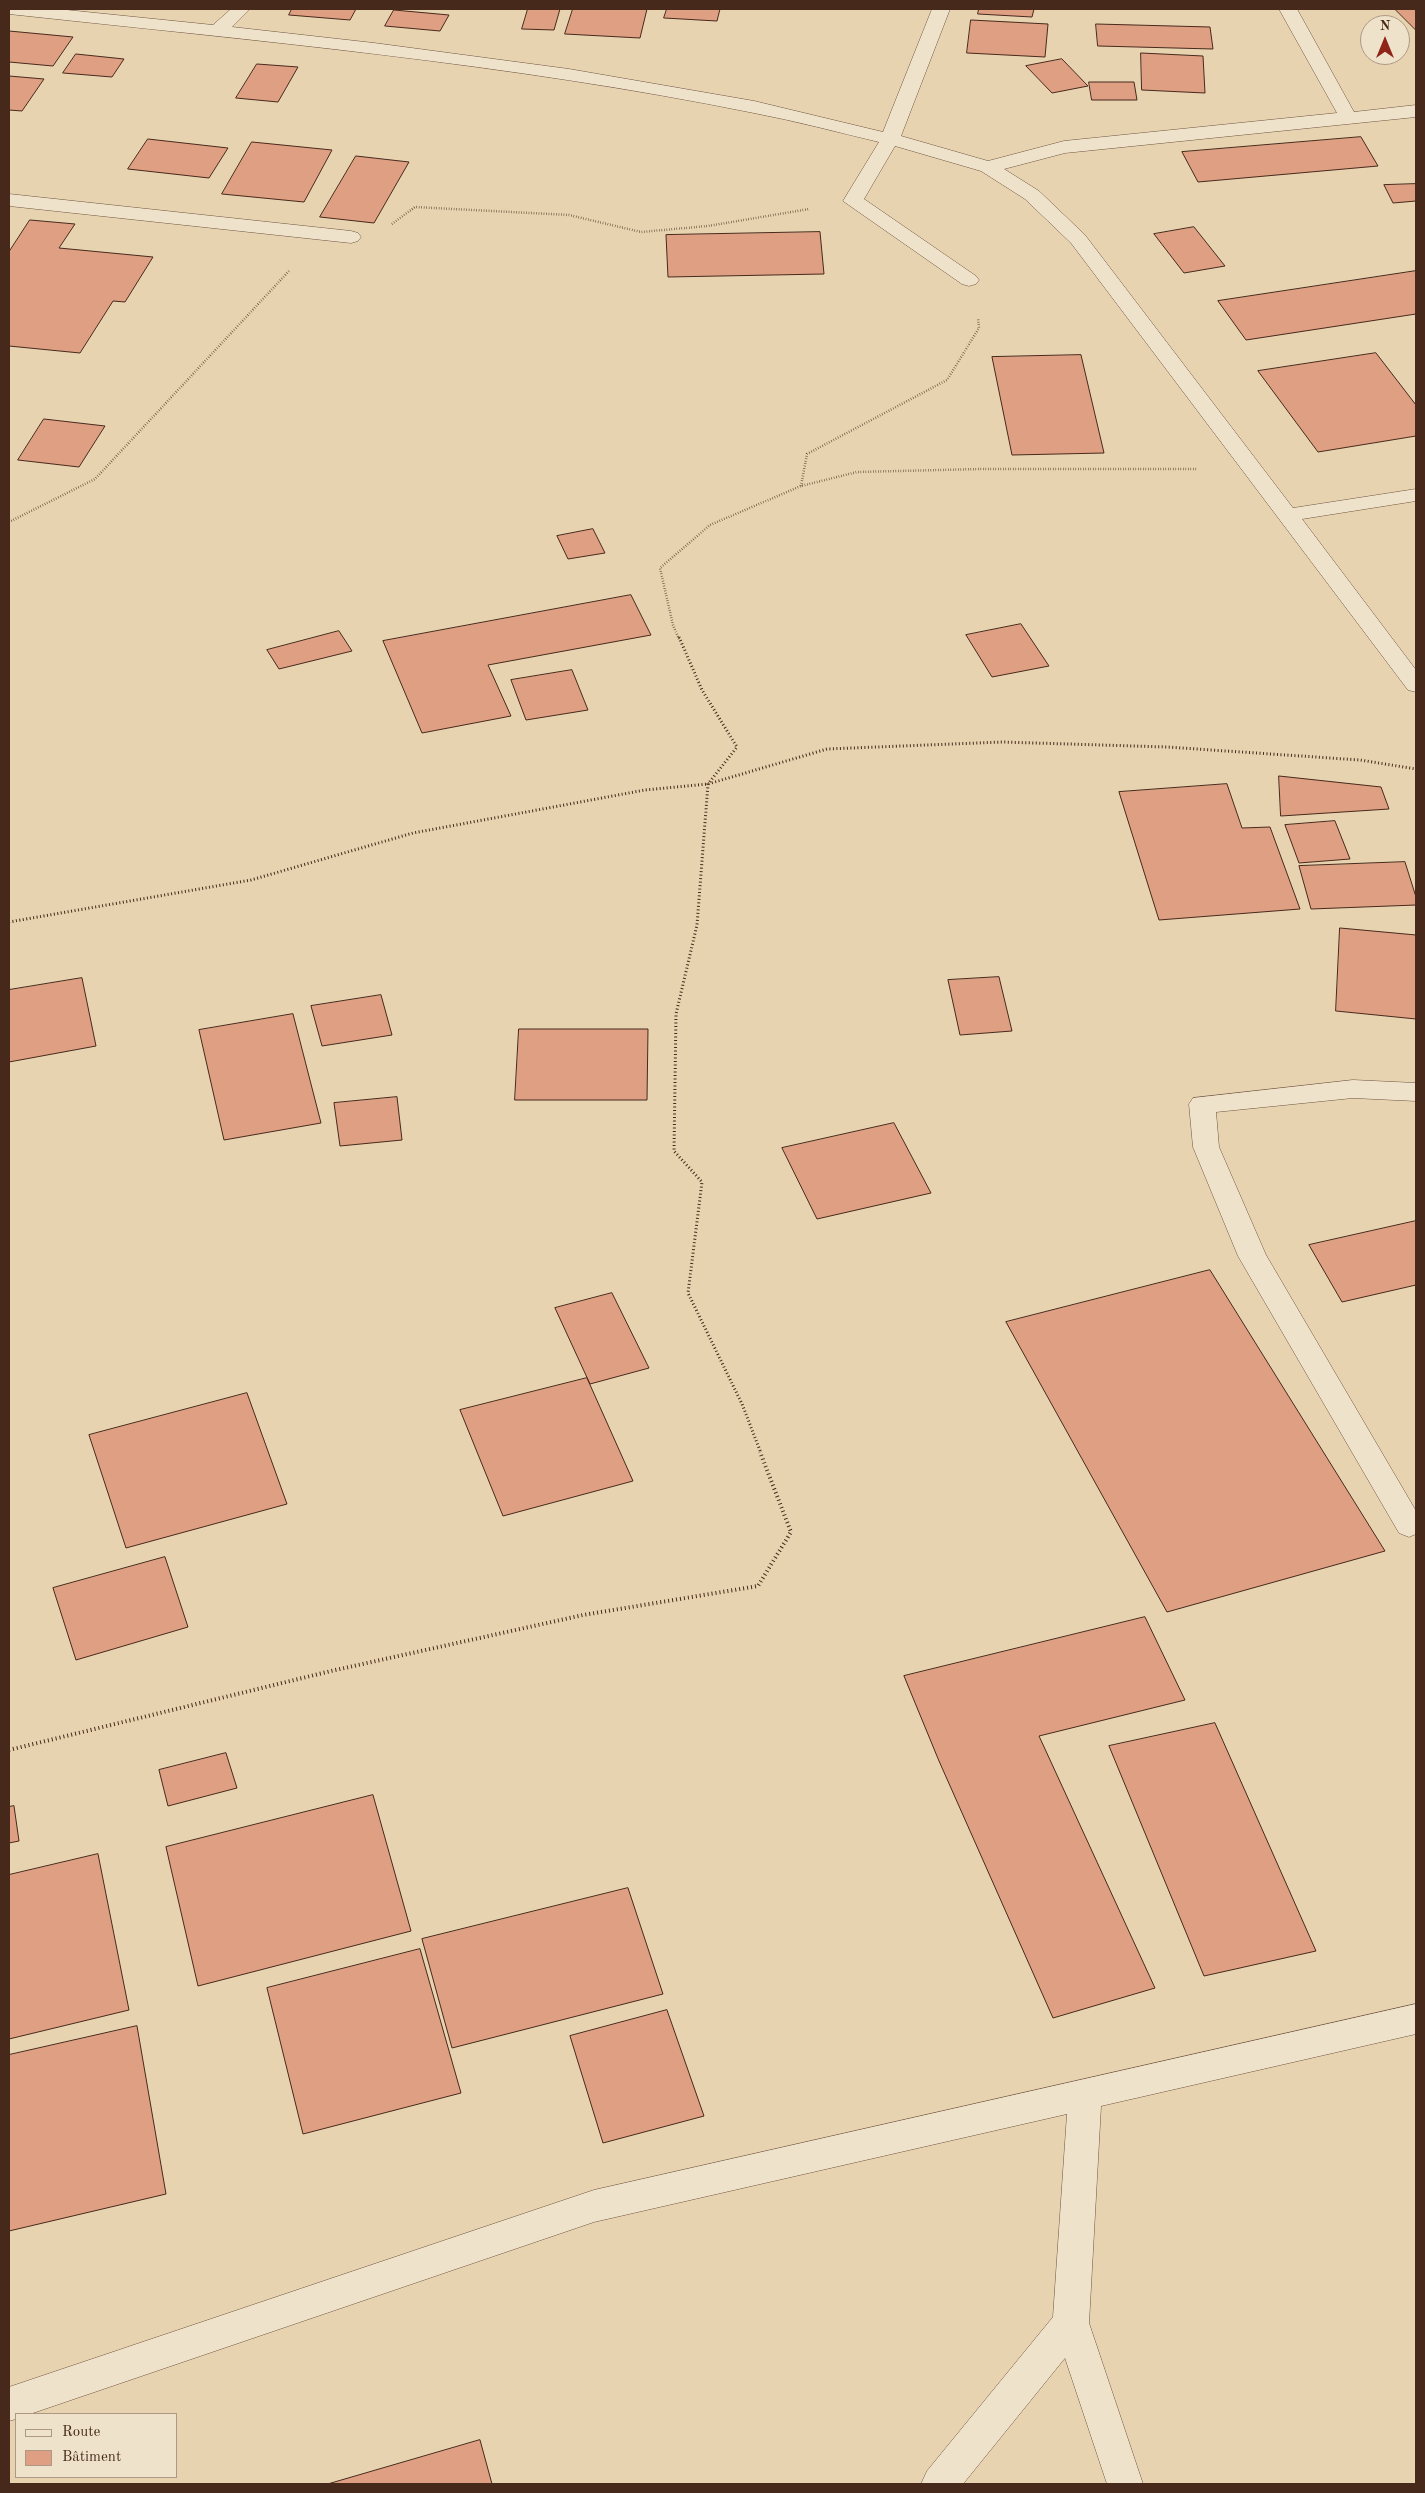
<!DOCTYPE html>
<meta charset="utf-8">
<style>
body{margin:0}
#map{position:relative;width:1425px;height:2493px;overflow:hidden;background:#e7d3af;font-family:"Old Standard TT",serif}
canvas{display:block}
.frame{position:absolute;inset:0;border:10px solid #47291c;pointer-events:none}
.legend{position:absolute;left:15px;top:2413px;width:162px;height:65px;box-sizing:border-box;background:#efe2cb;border:1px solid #ac9885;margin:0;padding:6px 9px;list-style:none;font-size:15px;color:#47291c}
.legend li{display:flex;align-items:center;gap:10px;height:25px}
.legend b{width:25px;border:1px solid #ac9885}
.north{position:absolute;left:1360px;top:15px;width:50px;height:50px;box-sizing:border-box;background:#efe2cb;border:1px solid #ac9885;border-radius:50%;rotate:0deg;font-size:14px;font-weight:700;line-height:20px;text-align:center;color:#47291c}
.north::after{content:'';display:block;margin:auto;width:18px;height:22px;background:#8f2418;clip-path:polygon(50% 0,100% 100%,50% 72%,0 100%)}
</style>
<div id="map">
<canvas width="1425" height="2493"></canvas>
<div class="frame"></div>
<ul class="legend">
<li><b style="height:6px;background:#efe2cb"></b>Route</li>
<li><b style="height:14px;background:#df9f83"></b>Bâtiment</li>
</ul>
<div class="north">N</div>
</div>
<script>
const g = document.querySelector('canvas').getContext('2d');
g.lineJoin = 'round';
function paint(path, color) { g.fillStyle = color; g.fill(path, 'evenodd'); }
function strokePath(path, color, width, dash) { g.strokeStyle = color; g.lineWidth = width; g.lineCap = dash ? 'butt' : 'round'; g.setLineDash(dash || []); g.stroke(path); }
const building = new Path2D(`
 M292,9H356L350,20L289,15Z
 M528,9H560L554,30L522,29Z
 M573,9H647L640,38L565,34Z
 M667,9H720L717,21L664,18Z
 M979,9H1034L1032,17L978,14Z
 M1395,9H1416V30Z
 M394,10L449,15L440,31L385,26Z
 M971,20L1048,24L1045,57L967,53Z
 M1096,24L1210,27L1213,49L1098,46Z
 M9,31L73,37L53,66L9,62Z
 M1141,53L1203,56L1205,93L1142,90Z
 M76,54L124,59L112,77L63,73Z
 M1062,59L1088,86L1052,93L1026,66Z
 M257,64L298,67L278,102L236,98Z
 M9,76L44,79L22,111L9,110Z
 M1089,82H1134L1137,100H1092Z
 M1361,137L1378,166L1198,182L1182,152Z
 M148,139L228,148L209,178L128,169Z
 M252,142L332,150L304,202L222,194Z
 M356,156L409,162L374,223L320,217Z
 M1416,184V201L1393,203L1384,185Z
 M30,220L75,224L59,248L153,257L125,302L113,301L80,353L9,346V252Z
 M1194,227L1225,266L1184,273L1154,234Z
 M820,232L824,274L668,277L666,235Z
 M1416,271V314L1246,340L1218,301Z
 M1376,353L1416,405V436L1318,452L1258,371Z
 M1081,355L1104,453L1012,455L992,357Z
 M44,419L105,426L79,467L18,460Z
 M593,529L605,553L568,559L557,536Z
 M631,595L651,635L488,665L511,716L422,733L383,641Z
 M1021,624L1049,666L992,677L966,635Z
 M339,631L352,651L279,669L267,650Z
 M572,670L588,710L526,720L511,680Z
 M1279,776L1381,787L1389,809L1281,816Z
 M1227,784L1242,828L1270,827L1300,909L1159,920L1119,792Z
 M1335,821L1350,859L1299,863L1285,825Z
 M1405,862L1416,897V905L1311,909L1299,866Z
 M1340,928L1416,935V1019L1336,1011Z
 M999,977L1012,1031L960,1035L948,980Z
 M82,978L96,1046L9,1062V990Z
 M381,995L392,1035L322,1046L311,1006Z
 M293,1014L321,1123L224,1140L199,1030Z
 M519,1029H648L647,1100H515Z
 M397,1097L402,1140L340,1146L334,1103Z
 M894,1123L931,1193L817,1219L782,1148Z
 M1416,1221V1285L1342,1302L1309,1245Z
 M1210,1270L1385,1551L1167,1612L1006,1322Z
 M612,1293L649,1368L590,1384L555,1308Z
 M587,1378L633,1481L503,1516L460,1410Z
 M247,1393L287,1504L126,1548L89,1435Z
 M165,1557L188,1627L76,1660L53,1588Z
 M1145,1617L1185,1700L1039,1736L1155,1988L1053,2018L939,1761L904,1676Z
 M1215,1723L1316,1951L1204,1976L1109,1746Z
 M226,1753L237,1788L168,1806L159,1770Z
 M373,1795L411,1931L198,1986L166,1847Z
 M14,1806L19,1841L9,1843V1807Z
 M98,1854L129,2010L9,2039V1875Z
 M628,1888L663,1994L452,2048L422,1939Z
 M420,1949L461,2093L303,2134L267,1988Z
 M667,2010L704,2116L603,2143L570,2036Z
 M137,2026L166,2194L9,2231V2055Z
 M480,2440L492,2484H328Z`);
paint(building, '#df9f83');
strokePath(building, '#47291c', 1);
const minor = new Path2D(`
 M9,9H57L213,25L231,9H250L232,27L374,43L569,69L754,101L883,132L932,9H950L901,136L988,161L1064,141L1337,113L1279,9H1297L1354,112L1416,105V117L1065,153L1004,169L1039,191L1085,235L1293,508L1416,489V501L1302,519L1416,670V692L1408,690L1071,243L1025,199L981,171L895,146L864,199L976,276L979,280L976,284L969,286L962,284L843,201L879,142C837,132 796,121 754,113C508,63 258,41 9,14Z
 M9,194L351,231L358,233L361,237L358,241L351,243L9,206Z
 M1353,1080L1416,1083V1101L1353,1098L1216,1112L1219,1147L1266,1255L1416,1511V1534L1409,1537L1399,1533L1238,1256L1193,1147L1189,1104L1193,1098Z
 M1416,2004V2034L1101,2106L1089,2323L1143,2484H1107L1065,2358L963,2484H921L927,2471L1053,2317L1067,2114L594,2222L30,2414H16V2419L9,2421V2387L594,2190Z`);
strokePath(minor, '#6f5441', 1);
strokePath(new Path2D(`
 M392,224L415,207L569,215L641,232L708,226L809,209
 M801,486L807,454L947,380L979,328L978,318
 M9,522L95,479L289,271
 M679,639L673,625L660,568L710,525L801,486L857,472L981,469H1197`), '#47291c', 2.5, [0.5, 2]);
strokePath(new Path2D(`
 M679,637L702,690L737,747L708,784L697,925L676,1014L674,1151L702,1182L688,1293L742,1404L761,1453
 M9,922L251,880L413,833L645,790L708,784L827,749L1002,742L1167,747L1360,760L1416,769`), '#47291c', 3, [1, 2.5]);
strokePath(new Path2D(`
 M9,1750L331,1671L583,1615L758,1586L791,1532L760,1452`), '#47291c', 4, [1, 3]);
paint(minor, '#efe2cb');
</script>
